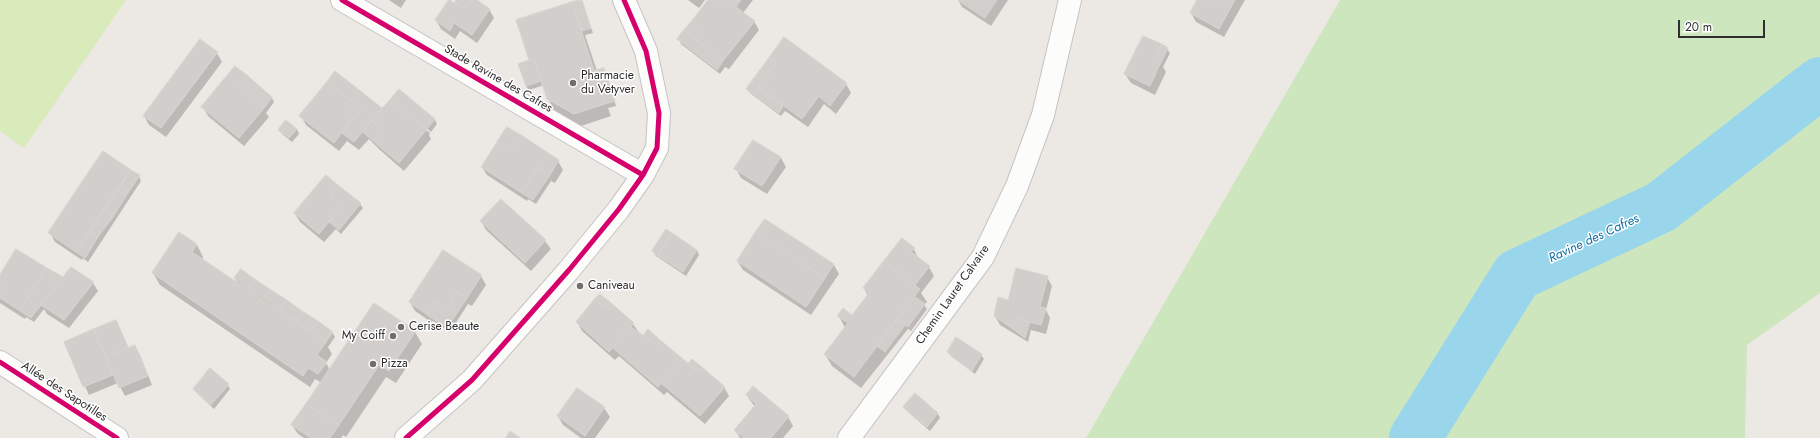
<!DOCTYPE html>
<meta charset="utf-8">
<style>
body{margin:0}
#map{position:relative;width:1820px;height:438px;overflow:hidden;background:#ece8e4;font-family:Jost,sans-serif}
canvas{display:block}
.scale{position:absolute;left:1678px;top:20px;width:87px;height:18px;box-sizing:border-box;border:2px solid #2e2e2e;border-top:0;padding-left:5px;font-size:12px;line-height:14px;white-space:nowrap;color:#2e2e2e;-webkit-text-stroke:3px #fff;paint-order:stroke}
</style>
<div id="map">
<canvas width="1820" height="438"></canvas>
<div class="scale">20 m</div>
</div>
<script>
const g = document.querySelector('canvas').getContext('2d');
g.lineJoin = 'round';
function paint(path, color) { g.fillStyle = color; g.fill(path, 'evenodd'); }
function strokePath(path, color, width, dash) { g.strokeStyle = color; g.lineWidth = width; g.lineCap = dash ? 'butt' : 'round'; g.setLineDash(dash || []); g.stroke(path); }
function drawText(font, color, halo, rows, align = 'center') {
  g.font = font + ' Jost,sans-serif'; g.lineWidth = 3; g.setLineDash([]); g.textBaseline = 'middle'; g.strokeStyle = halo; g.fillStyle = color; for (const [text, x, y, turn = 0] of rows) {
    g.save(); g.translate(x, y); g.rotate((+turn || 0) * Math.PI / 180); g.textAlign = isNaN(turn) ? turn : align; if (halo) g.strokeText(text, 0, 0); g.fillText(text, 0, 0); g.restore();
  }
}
paint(new Path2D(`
 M1340,0H1820V293L1747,345L1745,438H1086Z`), '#cee6be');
paint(new Path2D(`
 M0,0H126L24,148L0,131Z`), '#d9eabb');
paint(new Path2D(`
 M389,0H406L401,8Z
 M450,0L455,3L458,0H475L489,9L494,18L477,43L460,31L455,39L441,29L436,20Z
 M688,0H705L699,8Z
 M709,0H753L743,13L754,21L759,30L729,69L725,67L720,74L681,44L679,39Z
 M958,0H1008L991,26L962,7Z
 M1198,0H1245L1224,37L1196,22L1191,13Z
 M581,1L593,33L585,35L597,71L604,69L606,73L616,106L608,108L611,116L581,126L555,111L548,99L544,85L529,90L526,86L530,61L517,21Z
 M1167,49L1170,53L1163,67L1166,72L1155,95L1131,83L1125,74Z
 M217,53L222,62L166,137L149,125L144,116Z
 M770,58L846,84L851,93L836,114L824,104L808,127L785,111L781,116L750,93L747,89Z
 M336,72L382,109L399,90L435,120L437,124L431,132L398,104L397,105L430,133L429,135L431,139L404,171L380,150L369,139L359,150L347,141L339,151L306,125L301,116Z
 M247,77L272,98L274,102L266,113L269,117L244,146L208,116L203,107Z
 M297,129L299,134L292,142L282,134L279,130Z
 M754,141L781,158L786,167L767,194L741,178L736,169Z
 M558,161L563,170L555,183L551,181L536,204L528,199L527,201L487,175L482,167Z
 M139,176L141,181L88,262L83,258L82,260L55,242L50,233Z
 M326,176L360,204L363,208L341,234L336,229L324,242L300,222L295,214Z
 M501,200L545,241L551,249L531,271L486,230L481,221Z
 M765,220L834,265L839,274L811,315L743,270L738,262Z
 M180,234L197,245L203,257L202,260L238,284L235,278L332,332L335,337L328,347L332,354L326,363L330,370L415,332L422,344L396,383L386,377L346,437L343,435L341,438H304L298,434L292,425L322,383L315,379L310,387L160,285L153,273Z
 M914,249L918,258L929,267L934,276L921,293L927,302L924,305L927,309L911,331L908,329L861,388L832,366L825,354L845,328L839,316H853L868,296L864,288L885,261Z
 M16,250L63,279L93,283L98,291L69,328L47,314L44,309L34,322L26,317L25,319L0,303V277Z
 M697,250L699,255L686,276L656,256L653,251Z
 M481,276L486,285L472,306L468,304L450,332L433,321L431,322L415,311L410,302Z
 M1047,277L1052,286L1046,310L1050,318L1046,334L1031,330L1028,342L1000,325L995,316L1008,301Z
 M600,295L633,324L643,338L648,331L692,368L724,387L729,396L705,424L667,392L664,395L619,356L615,360L582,331L577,322Z
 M118,325L128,349L135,346L140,355L152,385L125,396L118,383L89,395L65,342L94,330Z
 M948,352L981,355L984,359L975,374L951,356Z
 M228,385L230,389L214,409L197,393L194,389Z
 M753,388L788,417L793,426L783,438H740L735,430L755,407L747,396Z
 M577,389L604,408L610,417L595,438H581L563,425L558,416Z
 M915,395L938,414L940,418L930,431L907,411L904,407Z`), '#0003');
strokePath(new Path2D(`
 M1415,438L1517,275L1661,207L1820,83`), '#99d6ec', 52);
const building = new Path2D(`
 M449,0L464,8L470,0H477L490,9L472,35L454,23L450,31L435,20Z
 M456,0H470L464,8L455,2Z
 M582,0L591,28L582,31L572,2Z
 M708,0H741L736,7L755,21L723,61L695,39L702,30L692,21Z
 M958,0H997L985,18Z
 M1197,0H1235L1219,29L1190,13Z
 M572,2L605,104L574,114L547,99L534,59L529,60L516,20Z
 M692,21L702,30L695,39L684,30Z
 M684,30L723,61L717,70L677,39Z
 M1143,36L1162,44L1155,59L1161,62L1150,86L1124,74Z
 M784,37L847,83L830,106L819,96L802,119L758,87L776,63L769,58Z
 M200,39L218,52L161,128L143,116Z
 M1162,44L1168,48L1161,62L1155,59Z
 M769,58L776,63L758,87L783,106L779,113L746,89Z
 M534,59L541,81L526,86L518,64Z
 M235,66L248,76L239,87L265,107L239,138L201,107Z
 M604,68L615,101L605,104L594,71Z
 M335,71L382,108L354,142L342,133L361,109L327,82Z
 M248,76L272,97L265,107L239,87Z
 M327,82L355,104L345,117L350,122L334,143L299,116Z
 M399,89L435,119L427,129L391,99Z
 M391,99L427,129L399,163L373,141L383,130L372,120Z
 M355,104L361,109L350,122L345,117Z
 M286,120L297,129L289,138L278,130Z
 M372,120L383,130L373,141L363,132Z
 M507,127L521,135L510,151L497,142Z
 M521,135L559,160L550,175L538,167L522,193L481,167L497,142L510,151Z
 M753,140L781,157L762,186L734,169Z
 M103,151L131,170L76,252L48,233Z
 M538,167L550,175L533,200L522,193Z
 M131,170L140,175L126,196L117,190Z
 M326,175L339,186L331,195L343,205L319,234L294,213Z
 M339,186L361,203L339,230L329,222L343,205L331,195Z
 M117,190L126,196L113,217L103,211Z
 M501,199L546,240L525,263L480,221Z
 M103,211L113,217L98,237L90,231Z
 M765,219L834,264L825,278L755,233Z
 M666,229L672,233L658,256L652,251Z
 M90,231L98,237L85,258L76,252Z
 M179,232L197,244L192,252L326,342L317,355L327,362L318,374L308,368L303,376L152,273Z
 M672,233L697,250L683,272L658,256Z
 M755,233L825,278L806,307L737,261Z
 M902,238L915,248L911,252L930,266L915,285L884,261Z
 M16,249L47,268L20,311L0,298V275Z
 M443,250L482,275L467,298L457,292L446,309L435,302L426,314L409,302Z
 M884,261L920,289L854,377L824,354L848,323L837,316L843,308L852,315L869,293L863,288Z
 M71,267L94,282L64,320L41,305Z
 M47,268L63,277L31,318L20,311Z
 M1016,268L1048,276L1040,307L1046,308L1041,325L1016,319L1013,329L994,316L998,297L1008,300Z
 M241,269L256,280L249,289L234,278Z
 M256,280L271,290L265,299L249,289Z
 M271,290L287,300L280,310L265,299Z
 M457,292L467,298L447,328L426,314L435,302L446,309Z
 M600,294L610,302L605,308L595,299Z
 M915,297L925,304L908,327L897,319Z
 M595,299L605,308L610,302L634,323L609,352L576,322Z
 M287,300L302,311L296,321L280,310Z
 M374,303L416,331L389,371L379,365L339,425L306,404Z
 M302,311L318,321L311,331L296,321Z
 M897,319L905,325L885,352L877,346Z
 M1016,319L1030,322L1025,338L1013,329Z
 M116,320L128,347L106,357L94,329Z
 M318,321L333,332L326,342L311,331Z
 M631,327L657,345L660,340L683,359L658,387L613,348Z
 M94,329L113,375L83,387L64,342Z
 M648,329L660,340L657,345L644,335Z
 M956,337L982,354L972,371L947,352Z
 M135,345L148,376L119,388L106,357Z
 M683,359L698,372L702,367L725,387L700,416L662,384Z
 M692,359L702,367L698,372L688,364Z
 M210,368L229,384L211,405L193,389Z
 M753,386L789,416L771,438H744L734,430L756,404L746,395Z
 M577,388L605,407L585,436L557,416Z
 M915,393L938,413L927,427L903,407Z
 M306,404L339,425L330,438H311L291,425Z
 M510,431L520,438H506Z`);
paint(building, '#d1cecb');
strokePath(building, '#d7d4d0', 1);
const street = new Path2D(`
 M342,0L643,175
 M0,362L117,438
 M406,438L472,380L569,270L619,209L643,175L657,148L659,113L646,51L624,0`);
const secondary = new Path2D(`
 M849,438L983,257L1017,186L1043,115L1070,0`);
strokePath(street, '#c5c4c5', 24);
strokePath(secondary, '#c5c4c5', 24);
strokePath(street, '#fcfcfb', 22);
strokePath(secondary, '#fcfcfb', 22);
strokePath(new Path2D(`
 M342,0L643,175
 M0,362L117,438
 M406,438L472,380L569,270L619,209L643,175L657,148L659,113L646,51L624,0`), '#d6006c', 5);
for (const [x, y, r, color] of [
 [573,83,4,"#706f6e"],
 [580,286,4,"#706f6e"],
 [401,327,4,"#706f6e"],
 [393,336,4,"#706f6e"],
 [373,364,4,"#706f6e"]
]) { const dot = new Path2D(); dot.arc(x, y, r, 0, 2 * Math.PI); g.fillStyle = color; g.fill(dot); strokePath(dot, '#fff', 1.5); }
drawText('12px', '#2e2e2e', '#fff', [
 ["Pharmacie",581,76],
 ["du Vetyver",581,90],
 ["Caniveau",588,286],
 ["Cerise Beaute",409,327],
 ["My Coiff",385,336,"right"],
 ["Pizza",381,364]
], 'left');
drawText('12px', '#2e2e2e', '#fff', [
 ["Stade Ravine des Cafres",498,79,30],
 ["Chemin Lauret Calvaire",953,295,-55],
 ["Allée des Sapotilles",64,392,33]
]);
drawText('italic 13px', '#0d6fa3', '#fff', [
 ["Ravine des Cafres",1594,239,-25]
]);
</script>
